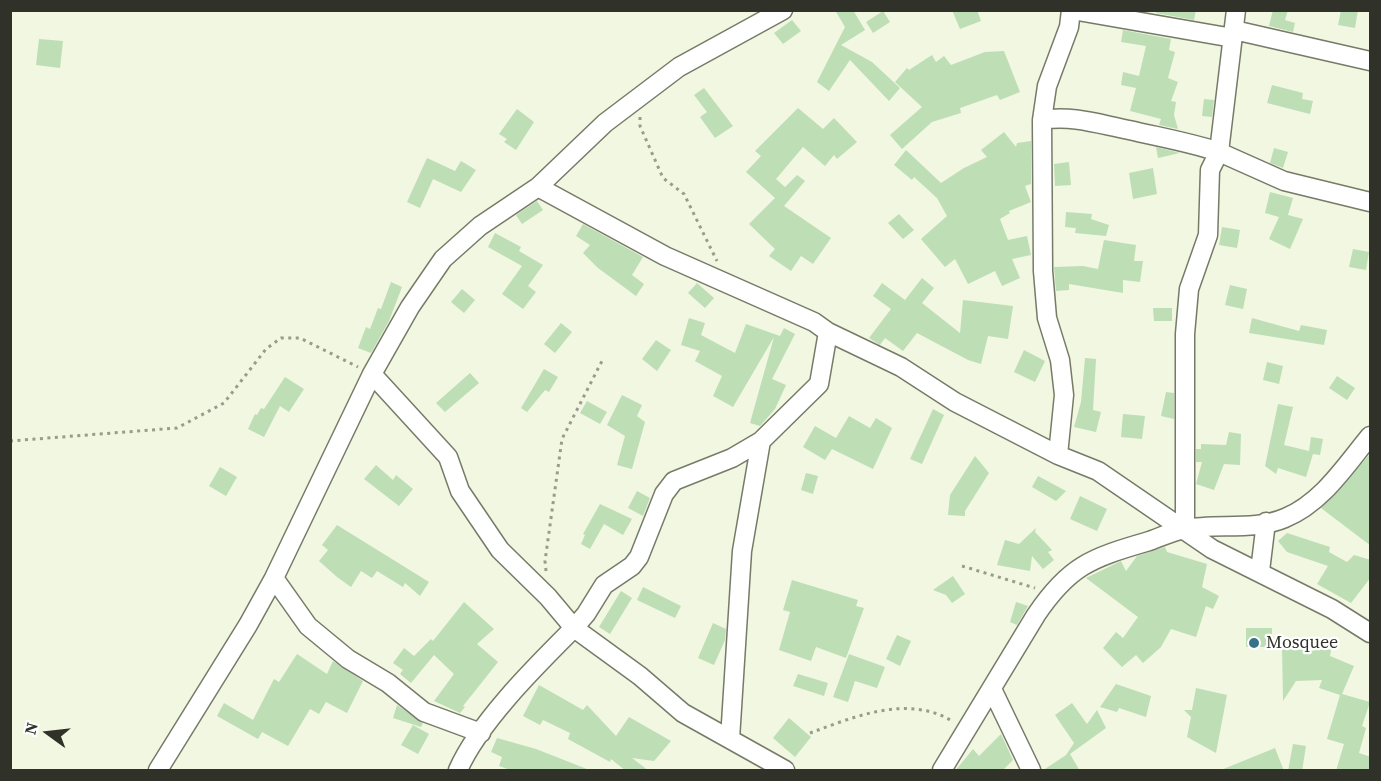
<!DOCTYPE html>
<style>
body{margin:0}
#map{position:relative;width:1381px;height:781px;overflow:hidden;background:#f1f7e1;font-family:"Source Serif 4",serif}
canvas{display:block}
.frame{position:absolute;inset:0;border:12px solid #30322a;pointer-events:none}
.north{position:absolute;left:18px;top:703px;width:60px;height:60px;-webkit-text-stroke:4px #fff;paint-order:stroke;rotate:285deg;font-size:16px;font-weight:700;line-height:24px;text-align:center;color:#30322a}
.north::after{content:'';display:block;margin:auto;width:21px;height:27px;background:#30322a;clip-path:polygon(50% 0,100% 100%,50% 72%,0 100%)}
</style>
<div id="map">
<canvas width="1381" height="781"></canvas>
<div class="frame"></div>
<div class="north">N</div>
</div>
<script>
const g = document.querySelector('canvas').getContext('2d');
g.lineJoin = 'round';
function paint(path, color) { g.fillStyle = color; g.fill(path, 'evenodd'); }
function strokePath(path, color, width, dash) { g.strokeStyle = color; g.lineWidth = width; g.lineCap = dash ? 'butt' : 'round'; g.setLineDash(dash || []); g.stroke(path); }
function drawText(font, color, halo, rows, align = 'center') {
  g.font = font + ' "Source Serif 4",serif'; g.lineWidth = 4.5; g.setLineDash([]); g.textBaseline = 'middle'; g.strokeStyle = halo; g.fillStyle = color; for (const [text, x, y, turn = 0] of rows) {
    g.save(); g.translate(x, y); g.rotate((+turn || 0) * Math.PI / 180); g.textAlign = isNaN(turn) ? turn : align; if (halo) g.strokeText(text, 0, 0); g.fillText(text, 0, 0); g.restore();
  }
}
paint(new Path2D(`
 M835,10H853L865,30L841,45L872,62L900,88L889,101L850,60L829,91L817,82L845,27Z
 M952,10H977L981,21L960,29Z
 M1157,10H1196L1194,20L1156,13Z
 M1273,10H1288L1285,20L1295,23L1293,32L1269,26Z
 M1341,10H1358L1355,28L1338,25Z
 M883,11L890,22L873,33L866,22Z
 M792,20L801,31L783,44L774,33Z
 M1123,30L1171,39L1169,50L1175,52L1168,78L1178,82L1171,101L1176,102L1174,115L1178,129L1159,125L1161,119L1130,111L1136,88L1121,85L1123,72L1139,76L1146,46L1121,42Z
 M39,39L63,41L60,68L36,65Z
 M1004,51L1020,92L1000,100L997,95L960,108L961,113L932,122L902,149L890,135L922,107L895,82L907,68L909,70L932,55L936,62L944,56L951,65L985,52Z
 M1272,85L1303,93L1302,99L1313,101L1310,114L1267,103Z
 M704,88L733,126L715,138L700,117L707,112L694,95Z
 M1204,99L1214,100L1212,117L1202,116Z
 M798,108L823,129L834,118L857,142L837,159L834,155L825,166L803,147L776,179L785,187L797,175L805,181L784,206L831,238L813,264L801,256L791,271L769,256L775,249L749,224L775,198L746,172L761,156L755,151Z
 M517,109L534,122L516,150L504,142L507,139L499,134Z
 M1004,132L1016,147L1017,143L1031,141V184L1025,186L1031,202L1009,211L1010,213L1000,219L1008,240L1027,236L1031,255L1012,259L1020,278L1002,286L995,271L968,284L955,259L945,267L921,239L947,216L937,198L914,177L912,180L894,165L906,150L941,183L964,168L987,157L981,150Z
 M1156,147L1180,153L1158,158Z
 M1274,148L1288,152L1283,168L1270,163Z
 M427,158L455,171L461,161L476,170L461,192L433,179L420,208L407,202Z
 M1069,162L1071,185L1055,186L1054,164Z
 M1153,168L1157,194L1133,199L1129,173Z
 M1270,192L1293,198L1288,215L1303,219L1290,249L1269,239L1279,217L1265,213Z
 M537,201L543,210L522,224L516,215Z
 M1066,212L1092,214L1091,219L1109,225L1106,236L1075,233L1076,228L1065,227Z
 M899,214L914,230L903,239L888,223Z
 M583,224L643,257L632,275L644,284L636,296L598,268L583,253L590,245L576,236Z
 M1222,227L1240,230L1237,248L1219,245Z
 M495,233L521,247L519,251L543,265L528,286L536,292L523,309L502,294L522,266L488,247Z
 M1104,240L1136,245L1134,261H1143L1140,282L1123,280V293L1069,284V290L1056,291L1054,267L1083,266L1098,269Z
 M1353,249L1369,252L1366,270L1349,267Z
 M922,278L934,288L922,303L960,333L963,300L1013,306L1008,339L988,336L981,364L968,360L917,333L903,351L885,338L880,345L869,338L891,309L873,296L882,283L905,300Z
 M391,282L402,287L389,321L371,353L358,348L366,327L370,329L378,308L381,309Z
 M697,283L714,298L705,308L688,293Z
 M1230,285L1247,289L1243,309L1225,305Z
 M462,289L475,300L464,313L451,302Z
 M1153,308H1172V321H1154Z
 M689,318L705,323L701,335L735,353L746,324L780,336L784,328L795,334L772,379L786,385L775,409L760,426L750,423L774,337L733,407L713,396L722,376L695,361L700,351L681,345Z
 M1252,318L1299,331L1301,325L1327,330L1324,345L1249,333Z
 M561,323L572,332L555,353L544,344Z
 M656,340L671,350L657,371L642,359Z
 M1024,350L1045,361L1035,382L1014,372Z
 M1085,358L1096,359L1093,410L1101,412L1096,432L1074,427L1081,402Z
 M1267,362L1283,366L1279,384L1263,380Z
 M544,369L558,377L549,392L545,390L527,412L521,408Z
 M470,373L479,383L445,412L436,403Z
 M1337,376L1355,388L1347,400L1329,388Z
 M285,377L304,389L289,412L280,406L264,437L248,429L255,414L257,415L261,408L264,409Z
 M1166,392L1174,393V419L1161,416Z
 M622,395L642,405L637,416L645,422L632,469L617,465L625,436L607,425Z
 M587,401L607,412L600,424L580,413Z
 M1278,404L1293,407L1284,445L1309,451L1311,437L1323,439L1320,455L1313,454L1306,477L1278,468L1276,474L1265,466Z
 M933,409L944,415L922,464L910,459Z
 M1123,414L1145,416L1142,439L1121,437Z
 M849,416L870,428L876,418L892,428L873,469L832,449L825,460L803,447L815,426L836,438Z
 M1229,432L1241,434L1240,465L1224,464L1214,490L1196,484L1202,462H1196V449H1201V444L1226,445Z
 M1371,453V546L1321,508Z
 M975,456L989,473L965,511V516L948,515L950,495Z
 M376,465L393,480L396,475L413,489L399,506L364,479Z
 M220,467L237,477L226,496L209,486Z
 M806,473L818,476L813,494L801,490Z
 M1038,476L1066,491L1056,501L1032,487Z
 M637,491L650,498L643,516L628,508Z
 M1080,496L1107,509L1097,531L1070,519Z
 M600,504L632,519L623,535L604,524L590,549L581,544L585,535L583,534Z
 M337,525L429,582L420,596L405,583L403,587L377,571L372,578L361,571L351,587L337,577L319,561L328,550L322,545Z
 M1036,528L1035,532L1052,550L1048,552L1054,560L1043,569L1032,556L1030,571L997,565L1005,540L1019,544Z
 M1287,533L1330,547L1329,552L1347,562L1354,555L1371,560V577L1351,603L1317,584L1328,566L1287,552L1278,541Z
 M1165,547L1167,552L1207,564L1202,587L1219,596L1213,609L1206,606L1196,637L1171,629L1161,647L1143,663L1136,655L1122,667L1103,648L1116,632L1123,638L1138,617L1086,578L1121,561L1126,571L1137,556Z
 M953,576L965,594L952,603L946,595L933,590Z
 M792,580L858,600L856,606L864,608L846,658L816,647L811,661L779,650L790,612L783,610Z
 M643,587L681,606L675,618L637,600Z
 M621,591L632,598L610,634L599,627Z
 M464,602L494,629L477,644L498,662L463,706L465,707L460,713L434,701L454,674L434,655L411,683L400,674L403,670L393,663L404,648L414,656L431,639L433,641Z
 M1016,602L1028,606L1017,625L1010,622Z
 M713,623L726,629L725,640L714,665L698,658Z
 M1246,628H1272V647H1246Z
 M897,635L911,641L900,666L886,659Z
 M1315,645L1331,650L1330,656L1354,666L1342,694L1370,702L1362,726L1366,728L1359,753L1371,757V771H1336L1344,744L1327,739L1340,695L1319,688L1322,680L1296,681L1283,701L1282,648L1314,651Z
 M297,654L327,674L333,661L363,681L347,713L326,702L319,714L310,709L288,746L262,732L258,739L217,716L224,703L253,720L274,679L279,682Z
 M849,654L885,667L877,688L855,681L848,702L833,697Z
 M798,674L828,683L824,696L793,686Z
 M1116,684L1151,696L1146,717L1119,708L1117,712L1100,707Z
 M539,685L583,710L587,705L616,736L629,717L671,741L654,761L632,758L649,771H626L611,759L610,762L568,739L570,733L543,720L540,725L523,716Z
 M1196,688L1227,695L1216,753L1187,737L1191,717L1184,710H1192Z
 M1072,703L1087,724L1097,710L1106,728L1070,754L1080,771H1042L1066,755L1074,743L1055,715Z
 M397,705L423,723L421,727L393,718Z
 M789,718L811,737L795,757L773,738Z
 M413,725L429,734L418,754L401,745Z
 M1001,734L1013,760L1002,771H955L973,749L979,756Z
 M497,738L536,749L592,771H513L499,766L502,757L491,752Z
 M1293,744L1306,746L1302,771H1288Z
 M1275,748L1284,771H1221V770Z`), '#bedeb6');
const street = new Path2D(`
 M1071,10L1069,27L1047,86L1042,120C1073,115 1098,124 1129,130C1159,137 1189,142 1219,152L1210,170L1208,235L1189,289L1185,334V529
 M1072,10L1233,38
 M1236,10L1219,152L1284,181L1370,202
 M1234,30L1370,61
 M1042,120L1043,271L1047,318L1060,360L1064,395L1058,455
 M538,187L665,256L814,322L828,332L901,367L955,402L1058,455L1098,471L1212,549L1332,609L1370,633
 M372,374L448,457L460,491L500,550L548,597L574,628C536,666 479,722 458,770
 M1260,571L1266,522
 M274,578L308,626L348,659L388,683L424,712L481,733
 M992,689L1031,770
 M730,739L742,551L761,441
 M158,770L248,625L274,578L372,374L410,307L443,259L480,226L538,187L605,123L679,67L783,10
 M785,770L683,713L640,676L574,628L586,614L604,585L632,566L639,557L664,494L674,481L732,458L761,441L819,384L828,332
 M942,770L1036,615C1069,566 1091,558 1146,542C1159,538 1172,531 1185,529C1217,523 1255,531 1285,518C1322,503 1346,465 1370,436`);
strokePath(street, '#767b68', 21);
strokePath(new Path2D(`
 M640,117V126L663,178L684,194L717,261
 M10,441L177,428L224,403L266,349L281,338H300L358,367
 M962,566L1035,588
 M546,571L545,561L562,439L603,359
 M810,733C854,717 907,694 952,721`), '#989c8c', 3, [3, 4.5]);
strokePath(street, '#fff', 18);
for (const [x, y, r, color] of [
 [1254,643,6,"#357389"]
]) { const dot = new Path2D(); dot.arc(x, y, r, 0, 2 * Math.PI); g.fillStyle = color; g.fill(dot); strokePath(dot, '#fff', 2); }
drawText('18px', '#30322a', '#fff', [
 ["Mosquee",1266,643]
], 'left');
</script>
